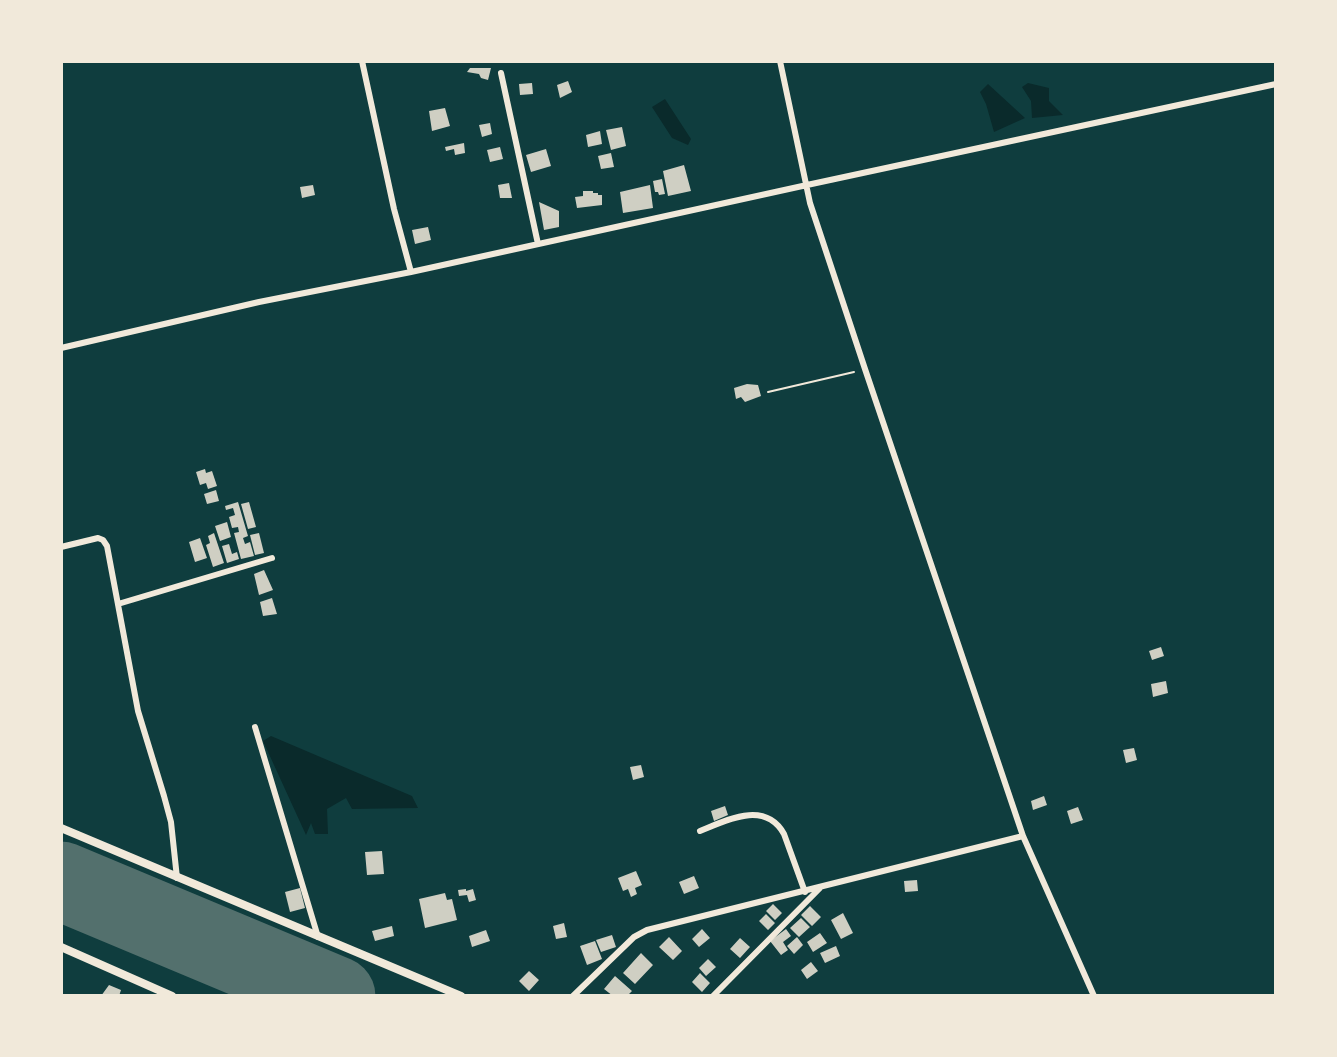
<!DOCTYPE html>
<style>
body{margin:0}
#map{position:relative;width:1337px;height:1057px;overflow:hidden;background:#0f3d3e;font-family:"DejaVu Sans",sans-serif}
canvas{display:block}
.frame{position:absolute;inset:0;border:63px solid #f1e9da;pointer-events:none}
</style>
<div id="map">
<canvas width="1337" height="1057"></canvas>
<div class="frame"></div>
</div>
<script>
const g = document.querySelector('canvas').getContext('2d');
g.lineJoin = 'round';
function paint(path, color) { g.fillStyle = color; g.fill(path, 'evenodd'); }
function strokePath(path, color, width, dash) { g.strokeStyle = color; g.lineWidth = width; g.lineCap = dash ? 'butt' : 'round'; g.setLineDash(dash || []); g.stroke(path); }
paint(new Path2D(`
 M1028,83L1049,88V101L1063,115L1032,118L1031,101L1022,87Z
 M988,84L1025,118L994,132L986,104L980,92Z
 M665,99L691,139L688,145L672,138L652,107Z
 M271,736L412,796L418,808L352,809L346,798L327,809L328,834H315L311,823L306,835L263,741Z`), '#0a2a2b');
strokePath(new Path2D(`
 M61,881L336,996`), '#53706d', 79);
paint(new Path2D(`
 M470,68H491L488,80L481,78L479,74L467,72Z
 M568,81L572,92L560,98L557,85Z
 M532,83L533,94L520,95L519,84Z
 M445,108L450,126L432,131L429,111Z
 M490,123L492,134L482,137L479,125Z
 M622,127L626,146L611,150L606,130Z
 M600,131L602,144L588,147L586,135Z
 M464,143L465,153L455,155L454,149L446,151L445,147Z
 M500,147L503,159L490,162L487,150Z
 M546,149L551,166L531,172L526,155Z
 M611,153L614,167L601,169L598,156Z
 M684,165L691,191L668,196L663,171Z
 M662,179L665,194L659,195L658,192H655L653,181Z
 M509,183L512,198H500L498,185Z
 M313,185L315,195L302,198L300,187Z
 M650,185L653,208L623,213L620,192Z
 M583,191H593V193H598V195H602V205L577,208L575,197L583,196Z
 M539,202L559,211V227L544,230Z
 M428,227L431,240L415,244L412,230Z
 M747,384L758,385L761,396L745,402L741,397L736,399L734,388Z
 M205,469L206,473L212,471L217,486L208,489L206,483L200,485L196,472Z
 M216,490L219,501L207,504L204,494Z
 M238,502L248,536L243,538L245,544L250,542L254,556L241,559L234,533L239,532L238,527L232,528L229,517L235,515L233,508L226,510L225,506Z
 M249,502L256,527L248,529L241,504Z
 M227,522L231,537L220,541L215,526Z
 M214,533L224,563L213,567L206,545L210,543L208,536Z
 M259,533L264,553L255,555L250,535Z
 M200,538L207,558L195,562L189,542Z
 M229,544L232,554L237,552L239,559L227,563L222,546Z
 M264,570L273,590L259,595L254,574Z
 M272,598L277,614L263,616L260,602Z
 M1161,647L1164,656L1152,660L1149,651Z
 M1166,681L1168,693L1153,697L1151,684Z
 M1134,748L1137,760L1126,763L1123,750Z
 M641,765L644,777L633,780L630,767Z
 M1044,796L1047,805L1033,810L1031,801Z
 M725,806L728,815L714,821L711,811Z
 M1078,807L1083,820L1071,824L1067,811Z
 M382,851L384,874L367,875L365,852Z
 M636,871L642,885L635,888L637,894L631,897L628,889L623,891L618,878Z
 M694,876L699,888L684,894L679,882Z
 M917,880L918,891L905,892L904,881Z
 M300,888L305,908L290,912L285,892Z
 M466,889V891L473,889L476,900L469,902L467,895L459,896L458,890Z
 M445,893L447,900L452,899L457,920L425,928L419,899Z
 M773,904L782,913L775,920L766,911Z
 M810,906L821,917L812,926L801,915Z
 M843,913L853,933L841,939L831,920Z
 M766,914L775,923L768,930L759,921Z
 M801,918L810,927L799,937L790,928Z
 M564,923L567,937L556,939L553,926Z
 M392,926L394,936L375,941L372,931Z
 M702,929L710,938L699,947L692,939Z
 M786,929L791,936L783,942L788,950L781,955L770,941Z
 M486,930L490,941L472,947L469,936Z
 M820,933L827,943L813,952L807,942Z
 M612,935L616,947L601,952L596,940Z
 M669,937L682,951L673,960L659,947Z
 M797,937L803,945L794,954L787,946Z
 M740,938L750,947L740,958L730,949Z
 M595,941L602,959L587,965L580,946Z
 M836,946L840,956L825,963L820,953Z
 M641,953L653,965L635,984L623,973Z
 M708,959L716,967L706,976L699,968Z
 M811,962L818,971L807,979L801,970Z
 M529,971L539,980L529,991L519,981Z
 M700,973L710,983L702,992L692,982Z
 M615,976L632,991L627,996H613L604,989Z
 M109,985L121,990L119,996H101Z`), '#cfcfc3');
strokePath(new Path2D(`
 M768,392L854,372`), '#f1e9da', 2);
strokePath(new Path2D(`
 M362,61L394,209L411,272
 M780,61L810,203L865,369L1023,836L1094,996
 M501,73L538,244
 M61,348L259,302L411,272L807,185L1276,84
 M61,547L98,538L103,540L107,546L138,711L164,796L171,822L177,878
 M118,604L272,558
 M255,727L318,937
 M700,831C727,820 765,800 784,834L805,892
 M573,996L634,937L647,930L1023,836
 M713,996L820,888`), '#f1e9da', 6);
strokePath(new Path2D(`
 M61,828L461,996
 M61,947L172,996`), '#f1e9da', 8);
</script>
